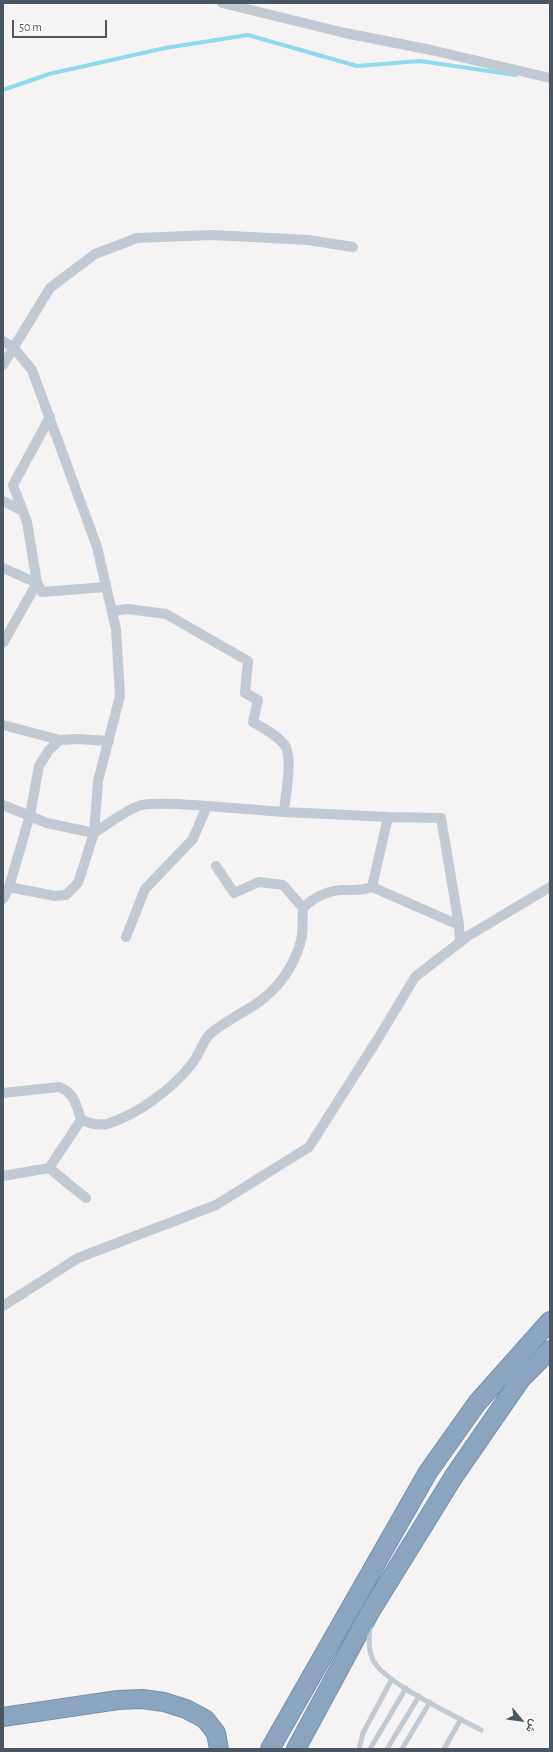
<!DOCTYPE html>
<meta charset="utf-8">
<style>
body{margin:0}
#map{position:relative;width:553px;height:1752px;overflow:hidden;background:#f5f3f3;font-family:"Alegreya Sans",Vazirmatn,sans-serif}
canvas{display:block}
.frame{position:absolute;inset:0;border:4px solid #4a5661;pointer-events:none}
.north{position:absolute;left:501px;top:1700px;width:40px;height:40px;-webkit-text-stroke:3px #fff;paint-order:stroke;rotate:119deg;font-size:11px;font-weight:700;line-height:16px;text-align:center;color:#4a5661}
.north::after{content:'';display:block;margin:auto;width:14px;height:18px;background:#4a5661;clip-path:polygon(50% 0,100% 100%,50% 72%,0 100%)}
.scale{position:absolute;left:12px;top:20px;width:95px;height:18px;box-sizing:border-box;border:2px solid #4a5661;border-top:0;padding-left:5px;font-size:12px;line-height:14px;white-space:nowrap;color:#4a5661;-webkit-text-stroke:3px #fff;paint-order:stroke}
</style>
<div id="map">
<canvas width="553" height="1752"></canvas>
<div class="frame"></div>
<div class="north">ش</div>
<div class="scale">50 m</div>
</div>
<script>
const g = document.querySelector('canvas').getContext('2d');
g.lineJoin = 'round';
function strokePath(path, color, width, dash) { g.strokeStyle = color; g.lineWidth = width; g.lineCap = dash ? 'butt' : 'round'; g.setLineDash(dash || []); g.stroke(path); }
strokePath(new Path2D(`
 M3,90L49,74L165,48L248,35L357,66L420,61L516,75`), '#90daee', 4);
const highway = new Path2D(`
 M3,1717L118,1700L142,1699L164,1702L186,1709L205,1719L216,1733L219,1749
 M270,1749L428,1472L477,1403L550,1321
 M296,1749L370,1612L454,1476L521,1379L550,1350`);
strokePath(highway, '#7690ad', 20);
strokePath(new Path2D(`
 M370,1627C369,1638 368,1650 373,1660C384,1683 457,1717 481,1730
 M359,1749L363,1733L392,1679
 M370,1749L406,1688
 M387,1749L419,1696
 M402,1749L430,1702
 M444,1749L461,1719`), '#c1cad2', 5);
strokePath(new Path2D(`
 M222,3L345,33L431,50L550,78
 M3,341L13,347L32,370L97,547L116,629L120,696L98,781L94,833L78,883L66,895L55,896L9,887
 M3,365L50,288L95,254L137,238L212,235L308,240L353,247
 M50,417L13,485L27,522L37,583L42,592L106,587
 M3,501L23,511
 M3,568L37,583L3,643
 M112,611L128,609L166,614L248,661L245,693L258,700L253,722C264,728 276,735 284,744C294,756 285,797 284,812L388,817
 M3,725L60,740
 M3,805L47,823L94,833C105,826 130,807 142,805C162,802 187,805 207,806
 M216,866L234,893L259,882L283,885L303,908
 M3,899L9,887L30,815L39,766L49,750L60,740L78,739L109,741
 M459,925L372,887L388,817L441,818L459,925L460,942
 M126,937L145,889L193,839L207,806L284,812
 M3,1093L59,1087C74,1092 77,1106 81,1120
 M3,1176L49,1168
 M86,1198L49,1168L81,1120C89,1123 98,1126 107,1124C137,1115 172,1089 191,1065C199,1056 202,1042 210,1034C224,1022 241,1014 256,1004C277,990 293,968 300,944C304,934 302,919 303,908C313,898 327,891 342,890C354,890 360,891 372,887
 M3,1306L78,1258L216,1205L309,1147L379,1037L415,977L468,936L550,887`), '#c1cad2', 10);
strokePath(highway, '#8ba5c1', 18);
</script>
